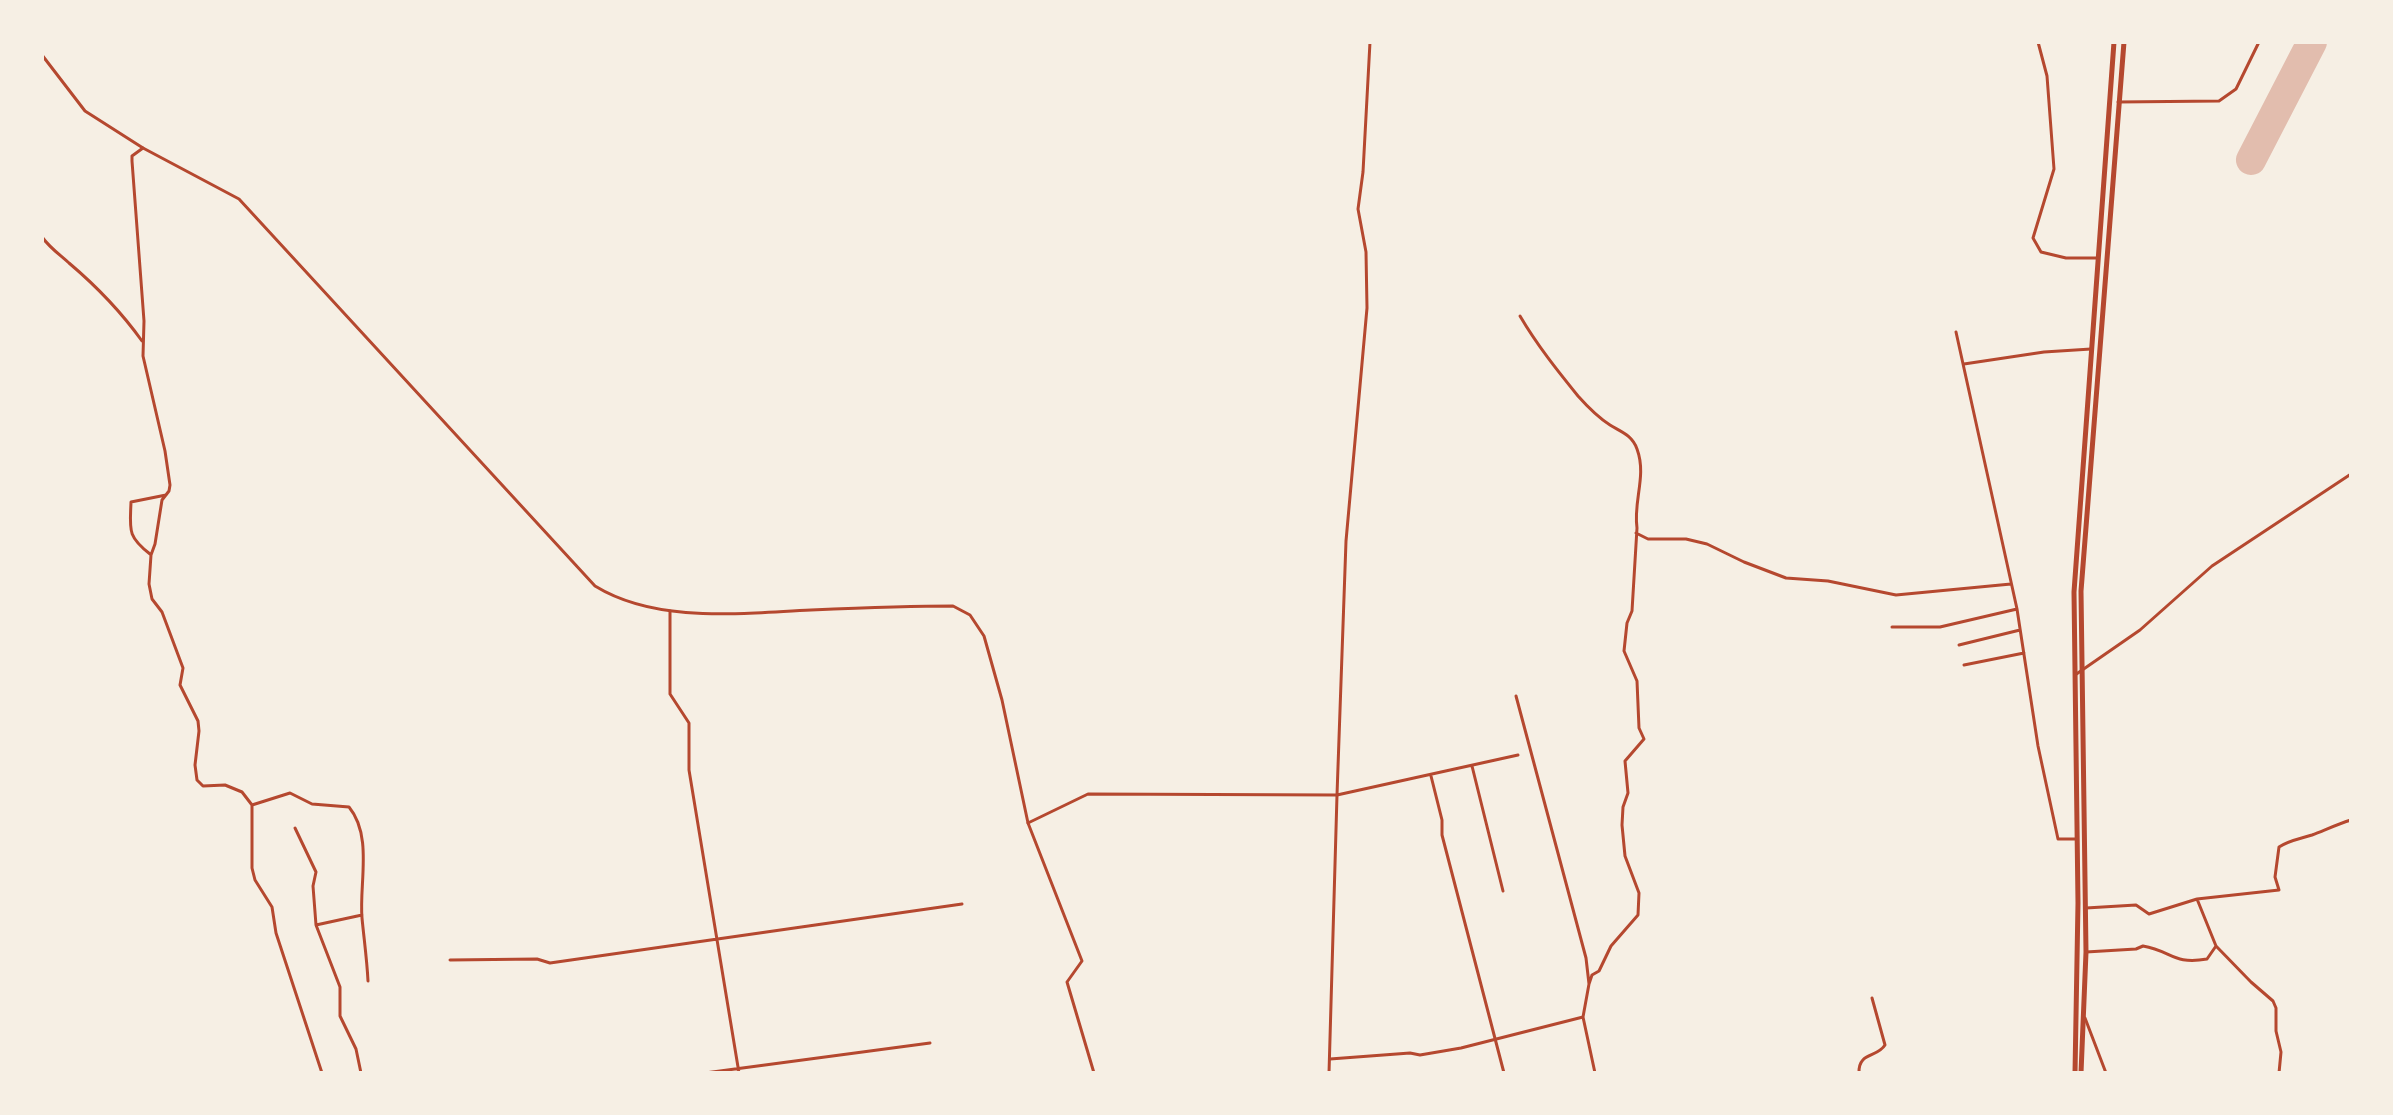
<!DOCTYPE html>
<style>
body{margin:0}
#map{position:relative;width:2393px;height:1115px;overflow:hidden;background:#f6efe4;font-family:Barlow,sans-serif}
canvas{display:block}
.frame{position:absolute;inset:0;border:44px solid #f6efe4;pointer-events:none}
</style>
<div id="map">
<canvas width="2393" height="1115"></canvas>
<div class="frame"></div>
</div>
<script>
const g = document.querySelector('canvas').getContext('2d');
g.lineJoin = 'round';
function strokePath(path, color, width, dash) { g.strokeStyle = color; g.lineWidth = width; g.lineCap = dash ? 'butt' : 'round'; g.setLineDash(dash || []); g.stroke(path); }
strokePath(new Path2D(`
 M2251,160L2312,42`), '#e2bdae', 30);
strokePath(new Path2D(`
 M1370,42L1363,172L1358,209L1366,252L1367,308L1346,541L1337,795L1518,755
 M2038,42L2047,76L2054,169L2033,238L2041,252L2066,258H2098
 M2118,102L2219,101L2236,89L2259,42
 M143,148L132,156V161L144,321L143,356L165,451L170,485L169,491L162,500L155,544L151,555L149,584L152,599L162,612L183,668L180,685L198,721L199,731L195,765L197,780L203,786L225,785L242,792L252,805V868L255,880L272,907L276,933L322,1073
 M42,237C50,248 59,254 69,263C95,285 122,313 142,341
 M1520,316C1537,345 1557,370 1578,396C1586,405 1599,418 1610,425C1621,432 1632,435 1637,449C1647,476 1633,501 1637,528L1632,611L1627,623L1624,651L1637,681L1639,728L1644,739L1625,761L1628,793L1623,807L1622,825L1625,856L1639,893L1638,915L1611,946L1599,971L1592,975L1589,984
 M1956,332L2017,609L2038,746L2058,839H2077
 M1964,364L2044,352L2091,349
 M1636,533L1648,539H1686L1707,544L1744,562L1786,578L1828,581L1896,595L2011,584
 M150,554C127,536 130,530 131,502L166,495
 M670,611V694L689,723V770L739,1073
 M1892,627H1940L2017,609
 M1959,645L2020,630
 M1964,665L2024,653
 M1516,696L1586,958L1589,984L1583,1017L1595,1073
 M1472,766L1503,891
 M1431,776L1442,820V835L1504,1073
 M252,805L290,793L312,804L349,807C373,836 359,884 362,918C364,939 367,960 368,981
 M1028,823L1082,961L1067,982L1094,1073
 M295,828L316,872L313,886L316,925L340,987V1016L356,1049L361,1073
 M2197,899L2216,946L2251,982L2273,1001L2276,1008V1031L2281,1052L2279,1073
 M2086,908L2136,905L2149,914L2197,899L2279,890L2275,877L2279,847C2290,840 2300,839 2312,835C2325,830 2338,824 2351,820
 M316,925L362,915
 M2086,952L2136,949L2143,946C2172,951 2173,965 2207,959L2216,946
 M450,960L537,959L550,963L962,904
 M2085,1018L2106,1073
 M1330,1059L1410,1053L1420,1055L1461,1048L1583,1017
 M705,1073L930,1043
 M1859,1073C1858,1052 1877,1058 1885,1045L1872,998`), '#b5482f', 3);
strokePath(new Path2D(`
 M42,55L85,111L143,148L239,199L595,586C657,624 742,613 811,610C858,608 905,606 953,606L970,615L984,636L1002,700L1028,823L1088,794L1337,795L1329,1073
 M2075,675L2140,630L2212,566L2351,474`), '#b5482f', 3);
strokePath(new Path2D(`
 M2075,1073L2078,903L2074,592L2114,42
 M2081,1073L2086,952L2081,591L2124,42`), '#b5482f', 5);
</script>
